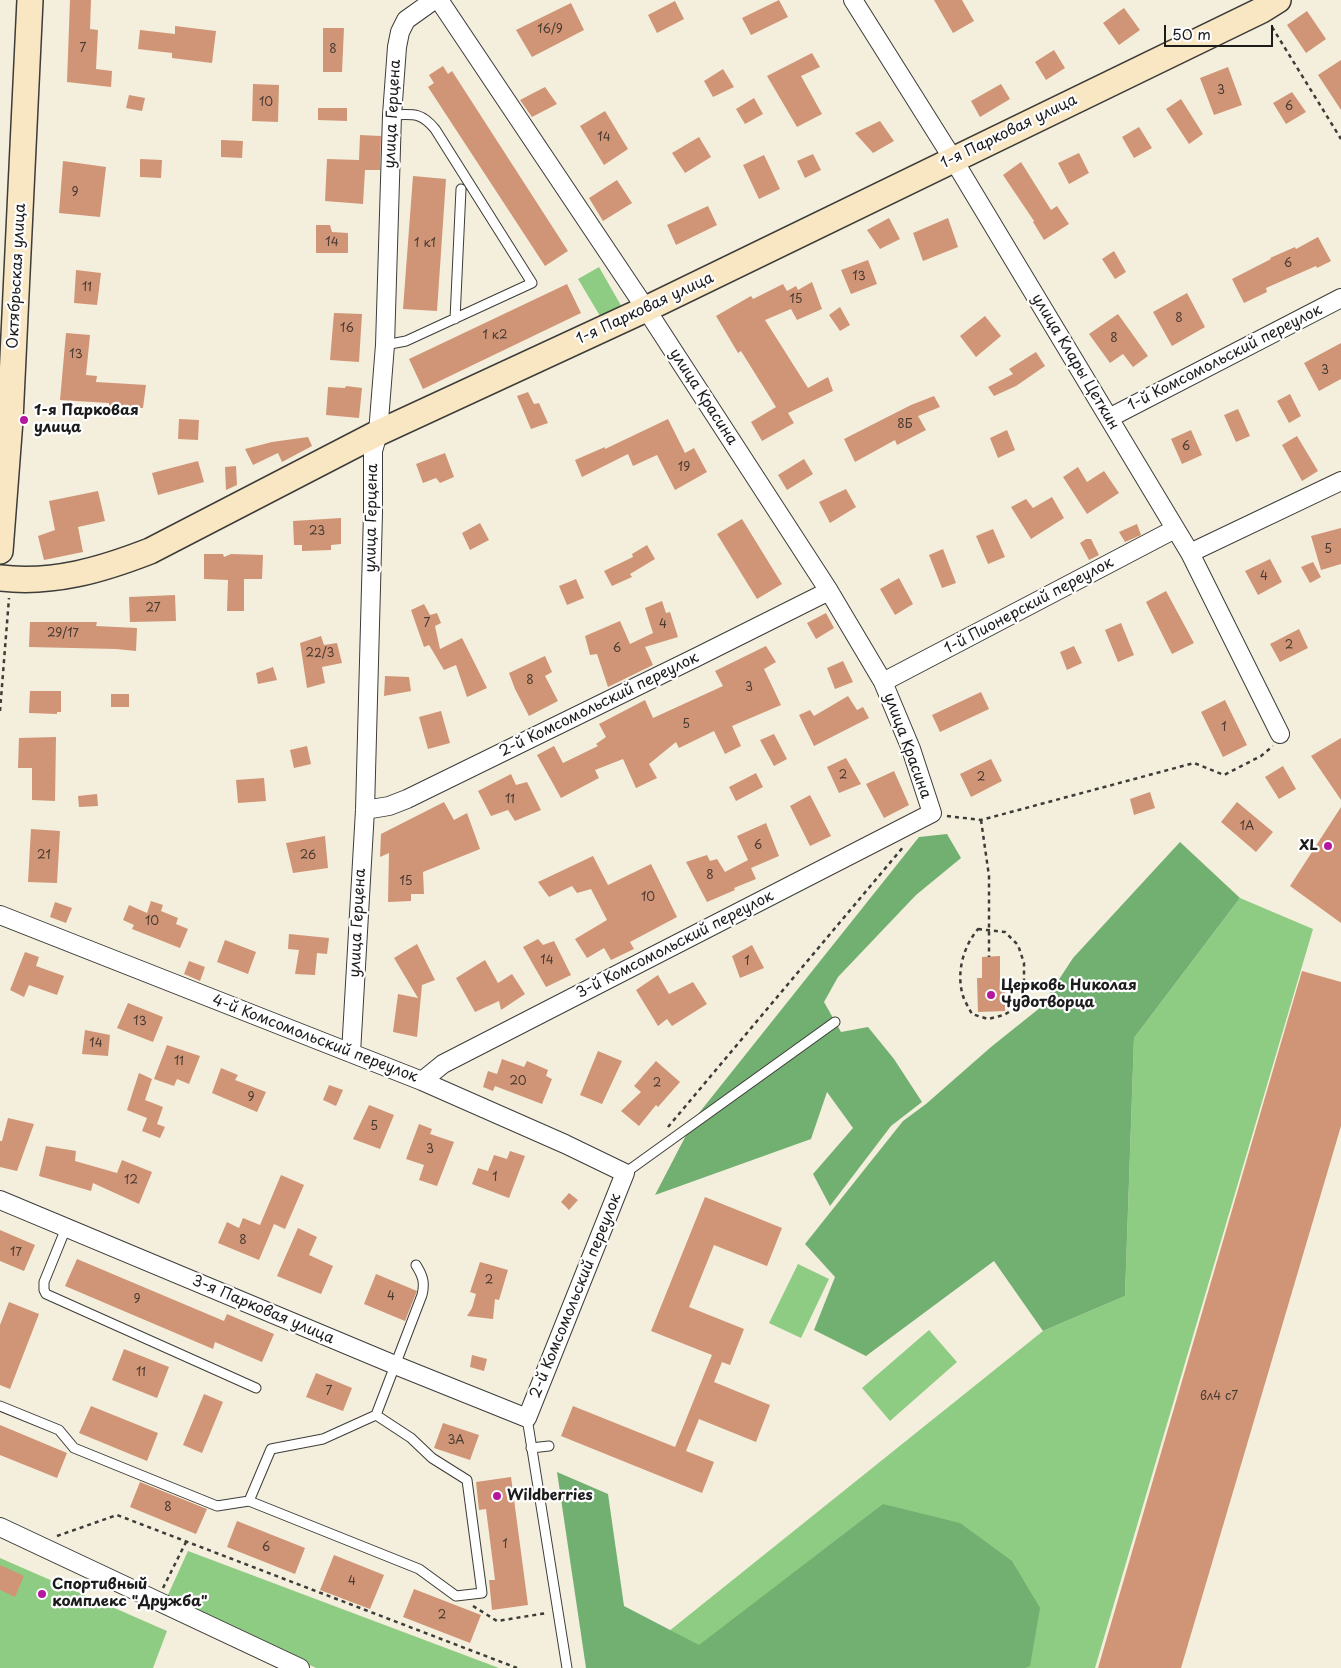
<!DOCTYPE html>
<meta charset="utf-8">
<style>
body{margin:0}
#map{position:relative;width:1341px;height:1668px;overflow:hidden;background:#f4eedc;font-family:"Playpen Sans",sans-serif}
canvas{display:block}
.scale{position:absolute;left:1164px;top:25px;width:109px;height:22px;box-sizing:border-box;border:2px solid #1c1c1c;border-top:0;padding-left:6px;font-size:15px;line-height:18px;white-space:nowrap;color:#1c1c1c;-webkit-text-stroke:4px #fff;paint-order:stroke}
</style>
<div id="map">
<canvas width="1341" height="1668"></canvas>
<div class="scale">50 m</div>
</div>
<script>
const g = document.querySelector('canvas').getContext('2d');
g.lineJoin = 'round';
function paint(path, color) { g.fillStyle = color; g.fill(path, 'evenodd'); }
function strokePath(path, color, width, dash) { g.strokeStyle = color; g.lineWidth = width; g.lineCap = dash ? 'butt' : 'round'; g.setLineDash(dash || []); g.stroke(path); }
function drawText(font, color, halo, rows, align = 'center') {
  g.font = font + ' "Playpen Sans",sans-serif'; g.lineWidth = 4.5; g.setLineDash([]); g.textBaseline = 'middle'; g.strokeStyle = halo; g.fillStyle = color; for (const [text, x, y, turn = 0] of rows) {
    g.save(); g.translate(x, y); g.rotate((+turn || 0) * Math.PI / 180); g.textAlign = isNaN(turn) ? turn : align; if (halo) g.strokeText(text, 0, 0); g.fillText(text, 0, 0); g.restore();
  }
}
paint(new Path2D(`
 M599,267L623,309L603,321L578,279Z
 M1240,898L1313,929L1095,1668H623L1043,1331L1125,1296L1134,1038Z
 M798,1264L829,1279L801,1338L769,1323Z
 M929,1330L957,1362L890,1421L862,1388Z
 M188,1551L499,1668H316L167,1597Z
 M0,1558L167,1631L153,1668H0Z`), '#8ecc83');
paint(new Path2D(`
 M947,834L961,858L916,895L838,977L824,1002L841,1032L868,1027L894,1059L922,1102L891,1126L830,1206L813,1174L853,1128L827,1092L811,1139L655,1195L695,1118L919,837Z
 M1180,842L1240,898L1134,1038L1125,1296L1043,1331L994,1261L866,1356L814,1330L835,1277L805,1244L903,1121L926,1104L991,1047L1041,1007L1073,958Z
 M557,1472L608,1494L624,1606L699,1645L883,1504L960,1523L1012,1561L1040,1608L1030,1666L1025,1668H586Z`), '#72b071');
paint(new Path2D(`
 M70,0H91L90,29L98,30L96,69L112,71L111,87L67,82Z
 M779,0L788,17L751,35L742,18Z
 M934,0H962L974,21L953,33Z
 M675,1L684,19L657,33L648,15Z
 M571,3L584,30L532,57L516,30Z
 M1124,8L1140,30L1119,45L1103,23Z
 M1307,11L1326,39L1306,53L1287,25Z
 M175,26L216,31L212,63L172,58V53L138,49L140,30L175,34Z
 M323,28H344L342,72H323Z
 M1054,50L1065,68L1046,80L1035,62Z
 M812,53L820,67L801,76L822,114L797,127L767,76Z
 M1341,60V110L1318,75Z
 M443,66L448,74L452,71L568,251L545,266L428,87L434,83L429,75Z
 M1228,67L1242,105L1214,115L1200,78Z
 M723,69L734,87L713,97L704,81Z
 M253,84L279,85L278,122L252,121Z
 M1001,84L1010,99L980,117L971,101Z
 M545,87L557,104L532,117L520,100Z
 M1292,92L1306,112L1286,124L1273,103Z
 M129,95L145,98L142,111L126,108Z
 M754,98L763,114L745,124L736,109Z
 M1181,99L1203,134L1189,144L1166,109Z
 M318,108H347V121L318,120Z
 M605,111L628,149L604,165L580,126Z
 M880,121L894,141L873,153L855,133Z
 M1139,127L1152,148L1134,158L1122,137Z
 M360,135L381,136L380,170H365L363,204L325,201L327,159L359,160Z
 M699,137L711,157L685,173L672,153Z
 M221,140L243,141L242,158L221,157Z
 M1079,153L1089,173L1069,184L1058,163Z
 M813,154L821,170L805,178L797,161Z
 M764,155L780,189L759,199L743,165Z
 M140,159L162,160L161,178L140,177Z
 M63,161L106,167L100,217L59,213Z
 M1021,162L1051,210L1057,206L1069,224L1044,240L1033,222L1034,221L1003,175Z
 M413,176L446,179L437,311L403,309Z
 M617,180L632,203L603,221L589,198Z
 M708,206L717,225L676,245L667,225Z
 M889,218L900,239L880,249L867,230Z
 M948,218L958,247L923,261L913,233Z
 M316,225H330L332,232L348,233V253H316Z
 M1318,237L1331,261L1317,268L1316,266L1266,288L1267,292L1244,303L1232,279L1271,259L1270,258L1295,247L1296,249Z
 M1114,251L1126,272L1115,279L1102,259Z
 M868,260L877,284L851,294L841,270Z
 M76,270L101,273L97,305L74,303Z
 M812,282L822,309L797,320L791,309L765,320L808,388L828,377L833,391L788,413L794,423L762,441L751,422L776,407L741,351L738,353L716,316L751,296L753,299L783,284L787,291L796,286L798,290Z
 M567,284L581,313L423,389L409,359Z
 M1187,293L1205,327L1172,346L1153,312Z
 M840,307L850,325L840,331L829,315Z
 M334,313L362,314L359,362L330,360Z
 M1118,314L1148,356L1133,367L1123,354L1110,363L1089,334Z
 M985,316L1001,336L976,357L960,336Z
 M66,333L90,335L86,375L97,376L96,382L146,385L143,408L109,406V403L60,400Z
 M1341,343V379L1319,391L1304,363Z
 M1036,352L1045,366L1016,386L994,396L988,387L1013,374L1009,369Z
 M346,386L362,388L359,418L326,415L328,387L345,388Z
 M528,392L534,404L539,403L548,423L531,429L517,396Z
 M1290,394L1301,416L1289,423L1277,401Z
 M934,396L940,407L918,416L926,430L897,445L895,440L855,462L844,439L911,405Z
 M1238,409L1250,436L1236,442L1224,415Z
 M179,419L199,420L198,440L178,439Z
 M668,419L685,453L694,448L707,472L675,490L657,455L633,466L628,454L582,477L575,460L605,447V449Z
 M1007,430L1015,450L998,458L990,438Z
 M1191,430L1202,455L1182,464L1171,439Z
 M1297,436L1318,471L1302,481L1282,445Z
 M308,437L312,446L282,462L278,453L253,465L245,449L272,442Z
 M445,453L454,477L440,483L436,478L423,483L416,464Z
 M804,459L813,474L787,490L778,475Z
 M198,461L204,482L158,495L152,473Z
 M236,466L237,485L226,490L225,467Z
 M1078,467L1087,482L1104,471L1119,493L1087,514L1063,477Z
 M846,489L856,507L830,523L819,502Z
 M98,491L105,521L78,527L83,552L44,560L38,536L55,530L49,501Z
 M1052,497L1064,518L1031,539L1011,507L1026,499L1033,508Z
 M341,518V544L331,545V550L302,551V545H294L293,521Z
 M742,519L782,584L757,599L717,534Z
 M480,523L489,540L470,550L462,533Z
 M1137,524L1141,535L1125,542L1119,532Z
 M1341,528V564L1321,570L1311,536Z
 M993,529L1005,557L988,564L976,536Z
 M1086,539H1091L1099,555L1089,560L1080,543Z
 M647,545L655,559L630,574L632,577L612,586L604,571L633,557L632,554Z
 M943,549L956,583L942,588L929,555Z
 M204,554H223L224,557L231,554L263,555L262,579H244V611H227L228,580L204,579Z
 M1270,559L1282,582L1258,595L1245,571Z
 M1313,562L1321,577L1310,583L1301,567Z
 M899,578L913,604L895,615L880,589Z
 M576,579L584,598L567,605L559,586Z
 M1166,591L1194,643L1172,654L1146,602Z
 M175,595L176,621L130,622L129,597Z
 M662,601L666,613L670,612L678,637L645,647L653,665L608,687L597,654L590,655L585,636L620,621L630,644L653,633L645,608Z
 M424,604L430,615L437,613L441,623L435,626L440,649L462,638L487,688L467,697L456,665L444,670L429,645L424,647L411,610Z
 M826,613L834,628L816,639L807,623Z
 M30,622H97L96,626L137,628L136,651L116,649L29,647Z
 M1121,623L1134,655L1118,662L1105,630Z
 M1299,629L1308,648L1280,662L1270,644Z
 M321,636L324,645L337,643L342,663L322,667L325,683L307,688L300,643Z
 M766,646L776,662L764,669L781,705L732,726L741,746L725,754L714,731L679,748L676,742L649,764L657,778L636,788L623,759L595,770L599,778L561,798L537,755L554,746L563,763L598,746L596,744L606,737L599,724L645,700L653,718L723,686L715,671Z
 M1074,646L1082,663L1067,670L1060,652Z
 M545,656L552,672L545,676L558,701L529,716L515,689L509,673Z
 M843,661L853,682L835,689L827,668Z
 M273,667L277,680L258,684L256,673Z
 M385,676L409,677L411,691L384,696Z
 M30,691H61V712H57V714L29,713Z
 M981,692L989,709L940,732L932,715Z
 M111,694H129V707H111Z
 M848,696L857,710L863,707L869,718L814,746L799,715L810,710L814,716Z
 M1225,700L1247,745L1223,757L1201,712Z
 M441,711L450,743L428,749L419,717Z
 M774,734L787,759L774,766L760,740Z
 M56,737L55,801L32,800V768H18L19,738Z
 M1341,738V800L1311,756Z
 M307,746L311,764L294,768L290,750Z
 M846,758L861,784L839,793L827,767Z
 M991,759L1002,781L971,797L960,774Z
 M1283,766L1296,789L1279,799L1265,777Z
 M894,771L909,805L884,818L866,784Z
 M756,773L763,787L736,801L729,787Z
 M511,774L516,785L527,782L541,810L515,821L508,810L491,816L478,791Z
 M264,778L266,801L238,803L236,780Z
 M1150,792L1155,808L1134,815L1130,799Z
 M97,794L98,806L79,807L78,796Z
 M810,795L831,836L810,846L790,806Z
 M444,802L454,820L467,813L480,849L423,872L424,894H411V901L388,902L389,853L380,857L381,834Z
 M1237,802L1273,832L1256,852L1221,822Z
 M1341,807V923L1290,886Z
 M766,823L779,856L751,868L756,879L734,888L735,890L707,902L686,862L707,855L710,861L717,859L725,872L748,860L737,836Z
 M31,829L60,831L57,883L28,882Z
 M325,836L328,868L293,873L286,843Z
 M593,856L608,885L651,864L677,917L630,942L634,949L611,960L604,948L587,958L575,939L607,920L591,889L577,893L572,886L549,897L538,882Z
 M151,901L163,905L161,911L178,918L176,924L188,929L180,948L132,929L134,925L123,920L129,905L147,913Z
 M55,902L72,908L66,923L50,917Z
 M289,934L329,938L327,954L317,953L315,975L295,974L299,950L288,949Z
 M538,939L543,945L554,941L571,975L546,987L523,947Z
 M225,940L256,952L248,974L217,962Z
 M417,944L435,980L422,985L417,1037L393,1032L398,994L418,998L394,958Z
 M752,945L764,968L740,978L732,956Z
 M25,952L39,957L36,966L64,976L57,995L29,985L24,997L10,990Z
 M1000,956V978H1005V1011L978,1012L977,978H982V957Z
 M485,960L498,983L512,974L525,994L501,1010L499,1001L475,1012L456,978Z
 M189,961L205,967L200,981L184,974Z
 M1302,971L1341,982V1126L1181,1668H1098Z
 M658,975L669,994L693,982L707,1004L672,1026L667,1019L658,1026L636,990Z
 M128,1003L163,1017L153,1042L117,1028Z
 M85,1030L110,1035L108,1056L82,1054Z
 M167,1045L200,1056L189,1084L177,1079L174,1086L154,1079Z
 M598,1051L622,1061L602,1104L580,1095Z
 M502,1059L524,1067L527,1061L548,1070L546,1076L552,1079L542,1104L495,1086L493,1091L483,1087L488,1071L497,1074Z
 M656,1061L680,1082L658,1107L656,1105L639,1126L621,1111L641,1092L634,1086Z
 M221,1068L238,1075L235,1080L266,1092L257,1112L212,1093Z
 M139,1073L152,1079L145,1100L163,1107L157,1124L165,1127L160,1138L142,1131L147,1118L127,1110Z
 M329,1085L343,1090L336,1106L323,1100Z
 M369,1105L394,1115L380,1149L353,1139Z
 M8,1118L34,1124L17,1171L0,1167V1141H2Z
 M419,1124L432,1129L430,1134L454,1142L437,1186L419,1180L424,1165L406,1159Z
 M46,1146L76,1151L75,1161L117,1173L122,1160L152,1172L139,1204L93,1183L91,1191L39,1176Z
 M510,1151L525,1156L509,1198L472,1184L478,1168L488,1171L494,1155L507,1159Z
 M281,1175L304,1185L285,1229L274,1224L259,1260L218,1243L227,1222L239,1228L243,1218L260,1225Z
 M569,1193L578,1200L569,1210L561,1202Z
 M705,1197L782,1228L767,1266L714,1245L689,1307L744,1329L730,1365L722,1362L714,1382L770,1405L756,1442L699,1419L686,1451L714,1462L702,1493L561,1436L573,1406L675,1447L712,1355L651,1331Z
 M298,1228L317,1237L309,1255L333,1266L321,1294L277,1276Z
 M0,1230L35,1245L24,1271L0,1261Z
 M77,1259L224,1321L227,1314L274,1334L262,1362L215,1342L213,1349L65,1286Z
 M480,1262L508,1270L499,1300L495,1299L493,1319L467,1316L472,1308L476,1294L470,1292Z
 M376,1274L417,1291L405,1321L364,1304Z
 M9,1302L39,1314L10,1389L0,1385V1325Z
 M124,1349L169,1367L157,1398L112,1380Z
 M472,1355L487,1359L484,1371L470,1367Z
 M316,1373L352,1388L343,1411L306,1397Z
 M204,1394L223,1402L202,1453L183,1445Z
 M91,1406L158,1433L147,1461L79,1433Z
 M443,1423L479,1435L470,1460L434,1448Z
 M0,1425L67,1453L57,1478L0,1455Z
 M511,1477L528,1605L492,1610L489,1580H495L486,1509L479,1510L476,1482Z
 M140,1482L207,1509L196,1534L130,1507Z
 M237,1521L305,1548L295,1574L227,1547Z
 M334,1555L384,1575L370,1609L320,1590Z
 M0,1565L24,1576L15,1597L0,1590Z
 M414,1589L481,1615L470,1643L403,1617Z`), '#d09576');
const lane = new Path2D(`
 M455,319L461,189
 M385,345L406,341L532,283L435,129C421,112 413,114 392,115
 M625,1173L835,1022
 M66,1228L44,1282V1290L46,1294L256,1388
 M0,1406L59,1430L74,1448L217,1506L249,1501L419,1569L456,1596L482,1593L467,1480L432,1458L411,1438L376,1415L422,1295C425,1283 423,1276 416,1265
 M527,1418L567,1668
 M531,1448L549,1446
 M249,1501L271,1449L323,1439L376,1415`);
const street = new Path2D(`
 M853,0L953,159L1190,553L1280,734
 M1109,418L1341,298
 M1190,553L1341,481
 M883,682L1175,529
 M365,810L389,806L407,799L699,656L829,591
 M0,915L422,1081L565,1144L625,1173L527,1418L395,1365L0,1200
 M351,1053L365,810L373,513V451L378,433L385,345L392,115L397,47L400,32L406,20L434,0
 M422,1081L443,1064L932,813L911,749L883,682L829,591L646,309L439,0
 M0,1527L300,1668`);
const secondary = new Path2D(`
 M0,551L10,420L30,0
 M0,578C54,584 101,570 150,551L378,433L646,309L1262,10L1278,0`);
strokePath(lane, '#3c3c39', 11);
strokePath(street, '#3c3c39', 20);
strokePath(secondary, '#3c3c39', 28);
strokePath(new Path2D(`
 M1272,27L1341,139
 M0,711L9,598
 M947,816L981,820L1194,763L1224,775L1261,756L1273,746
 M981,820L989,876V957
 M978,929L1005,932L1018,945L1024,963V995L1017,1007L1004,1015L988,1019L972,1014C969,1008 965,1002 963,996C956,973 963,947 978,929Z
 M668,1127L904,846
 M57,1536L117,1515L517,1668
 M163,1588L186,1542
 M473,1606L497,1621L547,1613`), '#3c3c39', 2.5, [4, 4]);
strokePath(lane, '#fff', 9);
strokePath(street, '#fff', 18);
strokePath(secondary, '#f9e7c3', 25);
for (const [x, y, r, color] of [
 [24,420,5,"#b5179e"],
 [1328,846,5,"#b5179e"],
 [991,995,5,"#b5179e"],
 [497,1496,5,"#b5179e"],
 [42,1594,5,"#b5179e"]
]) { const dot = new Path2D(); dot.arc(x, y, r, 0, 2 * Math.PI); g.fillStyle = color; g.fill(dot); strokePath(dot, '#fff', 2); }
drawText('12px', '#493a32', null, [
 ["16/9",550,30],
 ["7",83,49],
 ["8",333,50],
 ["3",1221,91],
 ["10",266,103],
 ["6",1289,107],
 ["14",604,138],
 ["9",75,193],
 ["14",332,243],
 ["1 к1",425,244],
 ["6",1288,264],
 ["13",859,277],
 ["11",87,288],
 ["15",796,300],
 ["8",1179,319],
 ["16",347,329],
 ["1 к2",495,336],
 ["8",1114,339],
 ["13",76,355],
 ["3",1325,371],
 ["8Б",905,425],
 ["6",1186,447],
 ["19",684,468],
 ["23",317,532],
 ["5",1328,550],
 ["4",1264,577],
 ["27",153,609],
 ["7",427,624],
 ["4",663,625],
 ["29/17",63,634],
 ["2",1289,646],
 ["6",617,649],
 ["22/3",320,654],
 ["8",530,681],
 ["3",749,688],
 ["5",686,725],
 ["1",1224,728],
 ["2",843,776],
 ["2",981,778],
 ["11",510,800],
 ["1А",1247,827],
 ["6",758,846],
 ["21",44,856],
 ["26",308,856],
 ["8",710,876],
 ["15",406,882],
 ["10",648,898],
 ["10",152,922],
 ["14",547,961],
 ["1",747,962],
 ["13",140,1022],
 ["14",96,1044],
 ["11",179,1062],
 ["20",518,1082],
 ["2",657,1084],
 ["9",251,1098],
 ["5",374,1127],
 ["3",430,1150],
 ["1",495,1178],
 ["12",131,1181],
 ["8",243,1241],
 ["17",16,1253],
 ["2",489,1281],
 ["4",391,1297],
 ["9",137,1300],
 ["11",141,1373],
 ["7",329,1392],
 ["вл4 с7",1219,1397],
 ["3А",456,1441],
 ["8",168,1508],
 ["1",505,1545],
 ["6",266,1548],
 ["4",352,1582],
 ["2",442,1616]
]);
drawText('15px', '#1c1c1c', '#fff', [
 ["улица Герцена",393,114,-87],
 ["1-я Парковая улица",1009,132,-26],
 ["Октябрьская улица",17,276,-87],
 ["1-я Парковая улица",645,309,-25],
 ["1-й Комсомольский переулок",1225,358,-27],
 ["улица Клары Цеткин",1075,362,59],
 ["улица Красина",703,397,57],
 ["улица Герцена",372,518,-89],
 ["1-й Пионерский переулок",1029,606,-28],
 ["2-й Комсомольский переулок",599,705,-26],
 ["улица Красина",907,746,70],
 ["улица Герцена",358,923,-87],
 ["3-й Комсомольский переулок",675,945,-27],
 ["4-й Комсомольский переулок",315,1039,21],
 ["2-й Комсомольский переулок",576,1296,-68],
 ["3-я Парковая улица",263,1310,23]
]);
drawText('bold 15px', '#1c1c1c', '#fff', [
 ["1-я Парковая",34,411],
 ["улица",34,428],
 ["XL",1318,846,"right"],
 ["Церковь Николая",1001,986],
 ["Чудотворца",1001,1003],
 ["Wildberries",507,1496],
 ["Спортивный",52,1585],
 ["комплекс \"Дружба\"",52,1602]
], 'left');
</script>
